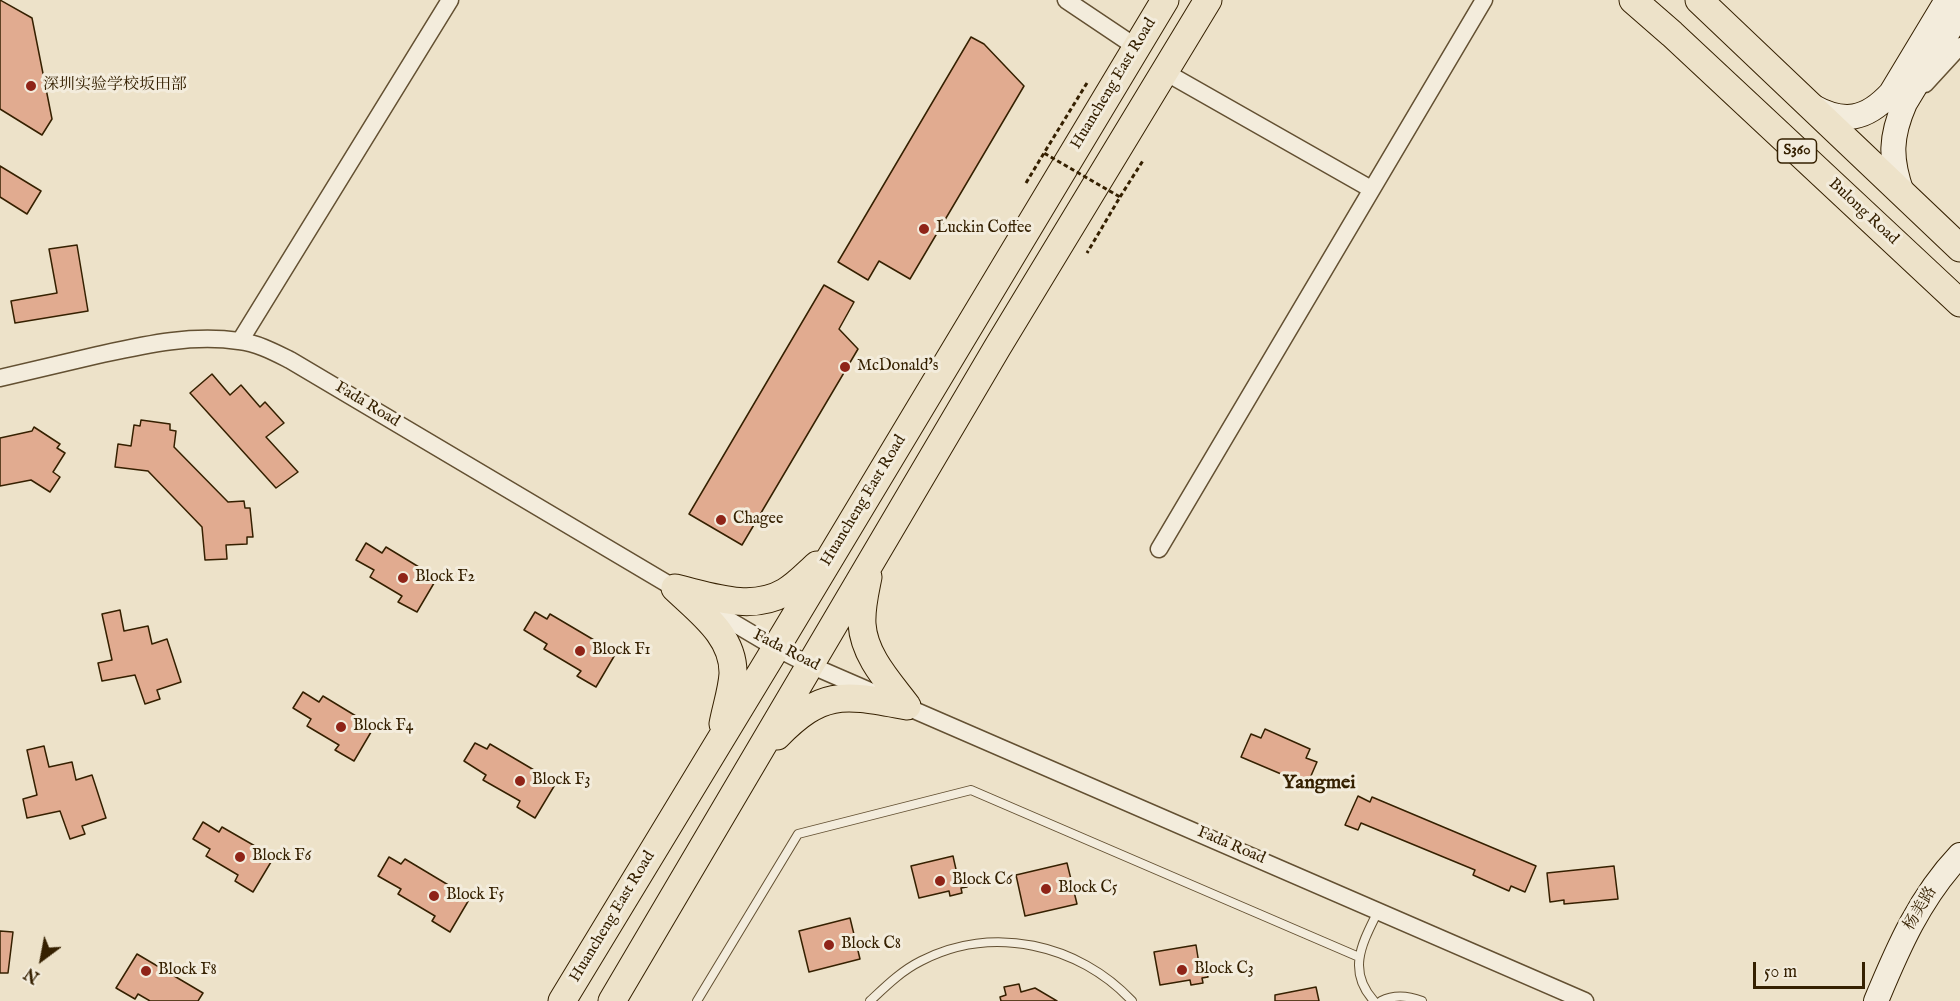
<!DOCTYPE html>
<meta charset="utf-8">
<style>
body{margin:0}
#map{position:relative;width:1960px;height:1001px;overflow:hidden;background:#ede2c9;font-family:"IM FELL English",serif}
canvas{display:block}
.north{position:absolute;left:12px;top:929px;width:60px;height:60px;-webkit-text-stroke:4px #f3ecdc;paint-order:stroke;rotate:212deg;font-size:16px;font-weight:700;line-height:24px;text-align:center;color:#352000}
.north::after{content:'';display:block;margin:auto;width:21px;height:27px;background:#352000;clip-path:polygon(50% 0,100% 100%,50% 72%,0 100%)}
.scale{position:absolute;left:1753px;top:962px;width:112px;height:27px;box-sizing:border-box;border:3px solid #352000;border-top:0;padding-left:8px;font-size:18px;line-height:21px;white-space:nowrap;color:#352000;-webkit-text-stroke:4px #f3ecdc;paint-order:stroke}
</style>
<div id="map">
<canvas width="1960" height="1001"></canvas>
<div class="north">N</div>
<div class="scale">50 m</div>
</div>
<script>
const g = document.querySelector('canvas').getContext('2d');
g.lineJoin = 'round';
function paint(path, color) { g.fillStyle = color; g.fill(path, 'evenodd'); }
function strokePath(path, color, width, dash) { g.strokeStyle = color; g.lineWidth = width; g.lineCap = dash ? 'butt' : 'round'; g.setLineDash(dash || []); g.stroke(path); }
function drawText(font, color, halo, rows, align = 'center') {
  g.font = font + ' "IM FELL English","Noto Serif SC",serif'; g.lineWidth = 6; g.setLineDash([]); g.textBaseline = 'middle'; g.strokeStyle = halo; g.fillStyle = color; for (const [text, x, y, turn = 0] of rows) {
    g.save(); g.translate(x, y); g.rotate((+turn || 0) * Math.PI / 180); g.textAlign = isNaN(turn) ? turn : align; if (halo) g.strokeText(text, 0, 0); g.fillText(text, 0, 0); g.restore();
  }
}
const building = new Path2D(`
 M0,0L32,18L52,119L42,135L0,109Z
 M971,37L984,44L1024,86L910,279L879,261L868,280L838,262Z
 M0,166L41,191L27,214L0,197Z
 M77,245L88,311L15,323L11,301L57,293L49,249Z
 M824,285L854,302L839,329L858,349L742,545L689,514Z
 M212,374L230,395L241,385L260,407L265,402L284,423L266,437L298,472L276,488L190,393Z
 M141,420L170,424V430L176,431L174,447L228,502L244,501L245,508H250L253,537H247V544L226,545L227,559L205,560L202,527L148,471L115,467L118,444L131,446L134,425L140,426Z
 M34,427L60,444L57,448L65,453L53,472L60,477L50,492L31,480L0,486V438L32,431Z
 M366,543L382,553L386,547L437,578L417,612L398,602L402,596L370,577L374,570L356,560Z
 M120,610L124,631L148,626L152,644L167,639L181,682L157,690L160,699L145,704L135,675L102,681L98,663L112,660L102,614Z
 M535,612L547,619L550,614L616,653L596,687L577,676L581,671L544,649L547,644L524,630Z
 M303,692L319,702L323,696L374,727L354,761L335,750L339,745L307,726L311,719L293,708Z
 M1265,729L1310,749L1306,758L1317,762L1307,785L1241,757L1251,734L1261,738Z
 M475,743L487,749L490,744L556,783L535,818L517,807L520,801L483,780L486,775L464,761Z
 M44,746L49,767L72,762L76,780L92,775L106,818L82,826L85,834L70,839L60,811L27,818L23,799L37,795L27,750Z
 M1358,796L1370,802L1372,797L1536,866L1525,892L1511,886L1509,891L1473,875L1475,870L1361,823L1358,830L1345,825Z
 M203,822L219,832L222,827L274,857L253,892L235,881L238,875L206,856L210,849L193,839Z
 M953,856L957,874L963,873L967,887L961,888L962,893L950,896L949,891L919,898L911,866Z
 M389,857L401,864L405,859L470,898L450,932L432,921L435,916L398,894L401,889L378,876Z
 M1067,863L1077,904L1025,916L1016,875Z
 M1614,866L1618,899L1564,904V900L1550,902L1547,873Z
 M850,918L860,959L809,972L799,931Z
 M0,931L13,932L8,973H0Z
 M1196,945L1199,964L1205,963L1208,977L1202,978L1203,983L1191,985L1190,980L1160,985L1154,952Z
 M137,954L203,993L198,1001H150L138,994L135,999L116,988Z
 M1019,984L1021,992L1035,988L1057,1001H1001L1000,997L1006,995L1004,987Z
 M1316,987L1319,1001H1275V995Z`);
paint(building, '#e1ab90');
strokePath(building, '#352000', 1.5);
const lane = new Path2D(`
 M697,1001L798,834L971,790L1359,957
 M870,1001C886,986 901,971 921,961C992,924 1079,944 1132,1001
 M1374,1001C1346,970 1363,942 1378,911
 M1381,1001C1395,994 1409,996 1422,1001`);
const street = new Path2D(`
 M1066,0L1136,47
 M1165,72L1371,189
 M1925,84L1960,46
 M240,341L450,0
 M0,378C33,370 65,363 98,355C144,345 191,334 239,341C257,343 274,352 290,360L683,593
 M1159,549L1484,0
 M705,606L776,648L810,665L1585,1001`);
const secondary = new Path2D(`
 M1812,106C1844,124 1866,120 1891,93L1947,0
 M1902,193C1890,159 1890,137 1905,103L1960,12
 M1876,1001C1898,948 1920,897 1960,855`);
const primary = new Path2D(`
 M1633,0L1672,34L1960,303
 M1699,0L1960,248
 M868,577C865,592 861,608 862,624C864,656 889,682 907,706
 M675,588C710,596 751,612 785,592C797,585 807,574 817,565
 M675,588C700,612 734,636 733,674C732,690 726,708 723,724
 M777,736C824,688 845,695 907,706
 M562,1001L776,648L1165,0
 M612,1001L997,348L1208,0`);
strokePath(lane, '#635032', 10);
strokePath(street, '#635032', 19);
strokePath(secondary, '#352000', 26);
strokePath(primary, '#352000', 29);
strokePath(new Path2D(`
 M1026,183L1044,153
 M1120,197L1144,159`), '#352000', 3, [4.5, 3]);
strokePath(lane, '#f3ecdc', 8);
strokePath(street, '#f3ecdc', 16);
strokePath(secondary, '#f3ecdc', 24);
strokePath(primary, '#ede2c9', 27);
strokePath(new Path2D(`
 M1087,83L1044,153L1120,197L1087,253`), '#352000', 3, [4.5, 3]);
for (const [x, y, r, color] of [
 [31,86,6,"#8f2418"],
 [924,229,6,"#8f2418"],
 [845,367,6,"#8f2418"],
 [721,520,6,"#8f2418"],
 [403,578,6,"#8f2418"],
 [580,651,6,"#8f2418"],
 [341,727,6,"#8f2418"],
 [520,781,6,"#8f2418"],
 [240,857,6,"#8f2418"],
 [940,881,6,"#8f2418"],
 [1046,889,6,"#8f2418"],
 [434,896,6,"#8f2418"],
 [829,945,6,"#8f2418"],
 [1182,970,6,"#8f2418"],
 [146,971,6,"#8f2418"]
]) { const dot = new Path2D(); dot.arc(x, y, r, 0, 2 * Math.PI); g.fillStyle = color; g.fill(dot); strokePath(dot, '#f3ecdc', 2); }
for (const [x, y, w] of [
 [1797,151,39]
]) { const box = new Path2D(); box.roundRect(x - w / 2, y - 12, w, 24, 4.5); g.fillStyle = '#f3ecdc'; g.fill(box); strokePath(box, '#352000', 1.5); }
drawText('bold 15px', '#352000', null, [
 ["S360",1797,151]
]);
drawText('16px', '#352000', '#f3ecdc', [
 ["Huancheng East Road",1114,84,-59],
 ["Bulong Road",1863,212,43],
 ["Fada Road",367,405,31],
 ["Huancheng East Road",864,501,-59],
 ["Fada Road",786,651,27],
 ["Fada Road",1231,846,23],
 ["杨美路",1921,909,-59],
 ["Huancheng East Road",613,917,-59]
]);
drawText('16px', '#352000', '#f3ecdc', [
 ["深圳实验学校坂田部",43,86],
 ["Luckin Coffee",936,229],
 ["McDonald's",857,367],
 ["Chagee",733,520],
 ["Block F2",415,578],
 ["Block F1",592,651],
 ["Block F4",353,727],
 ["Block F3",532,781],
 ["Block F6",252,857],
 ["Block C6",952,881],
 ["Block C5",1058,889],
 ["Block F5",446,896],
 ["Block C8",841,945],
 ["Block C3",1194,970],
 ["Block F8",158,971]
], 'left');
drawText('bold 20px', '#352000', '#f3ecdc', [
 ["Yangmei",1319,784]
]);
</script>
